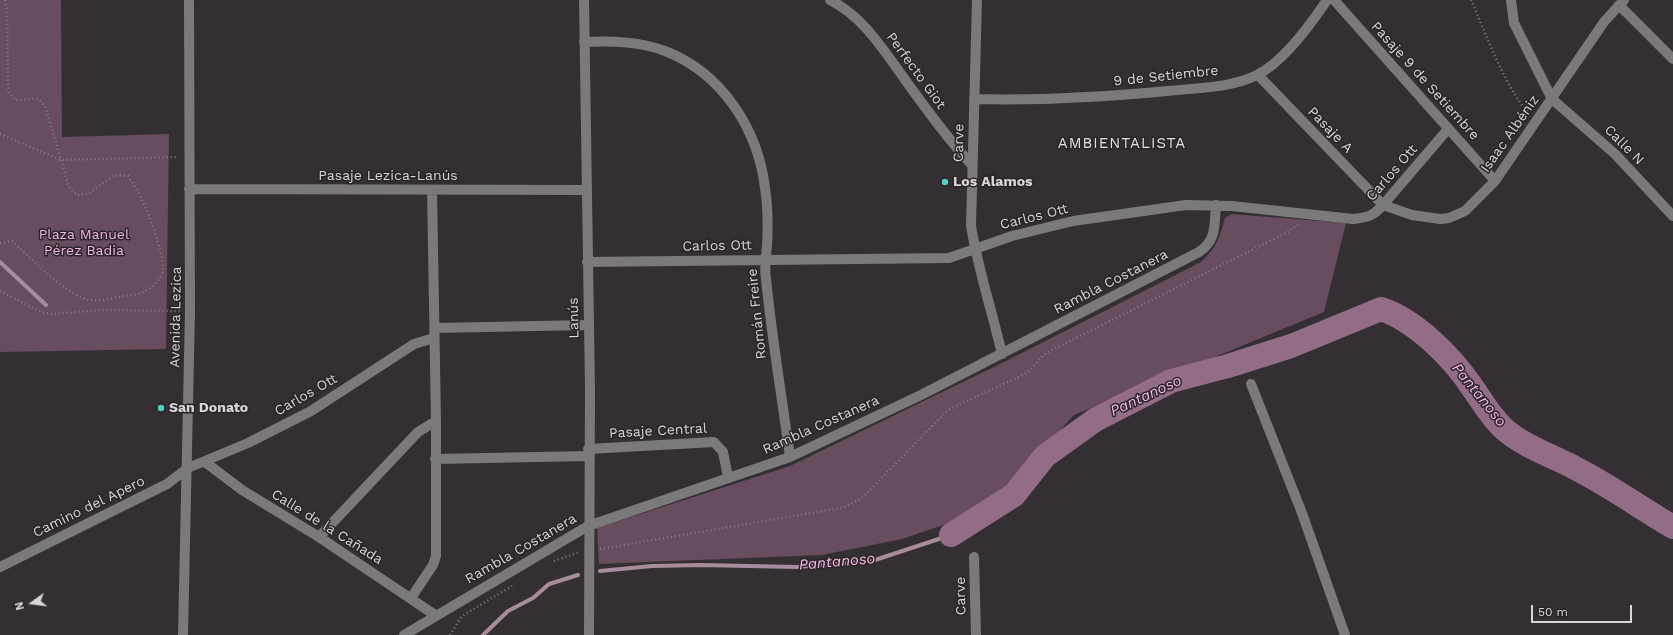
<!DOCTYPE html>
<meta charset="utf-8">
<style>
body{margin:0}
#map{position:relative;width:1673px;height:635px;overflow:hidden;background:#342f32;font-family:"Work Sans",sans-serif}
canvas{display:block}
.north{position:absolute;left:12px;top:583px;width:40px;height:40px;-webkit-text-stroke:3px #2a2528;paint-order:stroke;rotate:256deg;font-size:11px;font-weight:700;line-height:16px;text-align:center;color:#d9d6d8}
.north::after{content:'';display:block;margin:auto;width:14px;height:18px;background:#d9d6d8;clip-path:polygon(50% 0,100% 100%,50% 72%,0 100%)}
.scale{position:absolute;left:1531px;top:605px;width:101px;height:18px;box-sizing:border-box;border:2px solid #d9d6d8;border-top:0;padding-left:5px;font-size:12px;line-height:14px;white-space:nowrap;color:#d9d6d8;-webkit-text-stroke:3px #2a2528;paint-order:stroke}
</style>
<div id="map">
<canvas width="1673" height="635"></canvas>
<div class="north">N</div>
<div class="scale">50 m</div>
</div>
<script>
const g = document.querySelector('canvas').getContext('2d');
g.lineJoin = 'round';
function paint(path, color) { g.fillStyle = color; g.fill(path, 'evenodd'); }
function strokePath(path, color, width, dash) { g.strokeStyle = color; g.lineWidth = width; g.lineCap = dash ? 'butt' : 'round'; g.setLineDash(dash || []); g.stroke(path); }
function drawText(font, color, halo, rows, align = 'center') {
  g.font = font + ' "Work Sans",sans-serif'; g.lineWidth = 3; g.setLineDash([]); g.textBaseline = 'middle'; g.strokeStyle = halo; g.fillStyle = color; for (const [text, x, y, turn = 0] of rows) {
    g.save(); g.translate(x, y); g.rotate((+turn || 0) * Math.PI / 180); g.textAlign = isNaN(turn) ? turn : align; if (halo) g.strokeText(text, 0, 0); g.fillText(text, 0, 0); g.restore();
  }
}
paint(new Path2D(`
 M0,0H61L62,137L169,134L166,349L0,352Z
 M1231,214L1346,223L1324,312L1074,415L1006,490L964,518L902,539L822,555L599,564L597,528L790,466L1006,361L1201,262C1217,247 1219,239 1225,218Z`), '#674d5e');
strokePath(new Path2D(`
 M0,262L46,305
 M600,571L652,566L701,565L797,567L872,561L951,535
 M483,635L508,611L533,598L549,584L578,575`), '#a88c9e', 4);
strokePath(new Path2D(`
 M951,535L1014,495L1045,456L1095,420L1171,381L1228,366L1291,346L1381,309C1415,320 1452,357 1472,387C1482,401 1490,416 1503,428C1524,447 1553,456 1577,469C1610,486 1641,508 1673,527`), '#936c85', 24);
strokePath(new Path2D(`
 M1471,0C1486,34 1505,87 1529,114
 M0,134L61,160L178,157
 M0,243L12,241C29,257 67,295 89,300C101,302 113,297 125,296C139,295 155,289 162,274C167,262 149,214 143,202C139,193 133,184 128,176L114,175L88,194L77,195L69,187L45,106L38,99L15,100L9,92L8,85L7,11L5,0
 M0,291L41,312L52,314L102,310L180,311
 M600,549L823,511L842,508L861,499L948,410L1027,373L1046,353L1288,232L1299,224
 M554,561L580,552
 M450,635L462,616L512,586`), '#817d7f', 2.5, [1, 3]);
strokePath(new Path2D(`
 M584,0L590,389L589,635
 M830,0C864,17 884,51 906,81C927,110 948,139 972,165
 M977,0L971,226C978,269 992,311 1002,354
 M1334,0L1495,181
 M1511,0L1514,23L1552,99L1615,154L1673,216
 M1619,5L1673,59
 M584,42C611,41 639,41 665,51C722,73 758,129 765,188C768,207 768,228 767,246C766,257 764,268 766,279C772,339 782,398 790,457
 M1258,75L1383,205L1412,215L1440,219L1449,218L1465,211L1495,181L1604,22L1624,0
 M974,99C1039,101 1103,97 1168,91C1196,88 1231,88 1257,75C1283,62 1311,24 1327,0
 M189,189L586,190
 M587,262L949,258L1012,236L1073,221L1186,205L1232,206L1353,219C1368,217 1372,217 1383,205L1448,129
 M435,328L587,325
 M1251,384L1302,513L1345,635
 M588,449L714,442L723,452L728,477
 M435,459L588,456
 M205,462L242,490L319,537L435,615
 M319,537L418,432L436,421
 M974,557L976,635
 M0,567L167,484L188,468L248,443L311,411L414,344L434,338
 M411,598L433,565L436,556V421L432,190
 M183,635L190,311L189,0
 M404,635L588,526L790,457L921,395L1199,252C1217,240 1214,225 1216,205`), '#7c797b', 10);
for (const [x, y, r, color] of [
 [945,182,4,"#54cdc7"],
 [161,408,4,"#54cdc7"]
]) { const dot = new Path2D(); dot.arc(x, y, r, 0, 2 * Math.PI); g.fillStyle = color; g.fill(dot); strokePath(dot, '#2a2528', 1.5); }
drawText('14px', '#d9d6d8', '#2a2528', [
 ["Perfecto Giot",916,71,54],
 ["9 de Setiembre",1166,76,-6],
 ["Pasaje 9 de Setiembre",1425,81,48],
 ["Pasaje A",1330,130,46],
 ["Isaac Albéniz",1510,134,-55],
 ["Carve",959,143,-89],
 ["Calle N",1624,145,45],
 ["Carlos Ott",1392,173,-49],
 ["Pasaje Lezica-Lanús",388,176],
 ["Carlos Ott",1034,217,-14],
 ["Carlos Ott",717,246,-1],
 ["Rambla Costanera",1111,282,-27],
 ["Román Freire",757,314,-96],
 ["Avenida Lezica",176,317,-89],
 ["Lanús",574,318,-91],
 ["Carlos Ott",306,395,-30],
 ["Rambla Costanera",821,425,-24],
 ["Pasaje Central",658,431,-3],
 ["Camino del Apero",89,507,-26],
 ["Calle de la Cañada",327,527,32],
 ["Rambla Costanera",521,549,-30],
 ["Carve",961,596,-91]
]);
drawText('bold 14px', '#d9d6d8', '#2a2528', [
 ["Los Alamos",953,182],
 ["San Donato",169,408]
], 'left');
drawText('14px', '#f4b4dd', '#2a2528', [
 ["Plaza Manuel",84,235],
 ["Pérez Badia",84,251]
]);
g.letterSpacing = '1px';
drawText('15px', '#e5dfe3', '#2a2528', [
 ["AMBIENTALISTA",1122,144]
]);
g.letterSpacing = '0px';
drawText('italic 15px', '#fcbce5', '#2a2528', [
 ["Pantanoso",1479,395,51],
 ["Pantanoso",1146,396,-25],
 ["Pantanoso",837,562,-5]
]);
</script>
